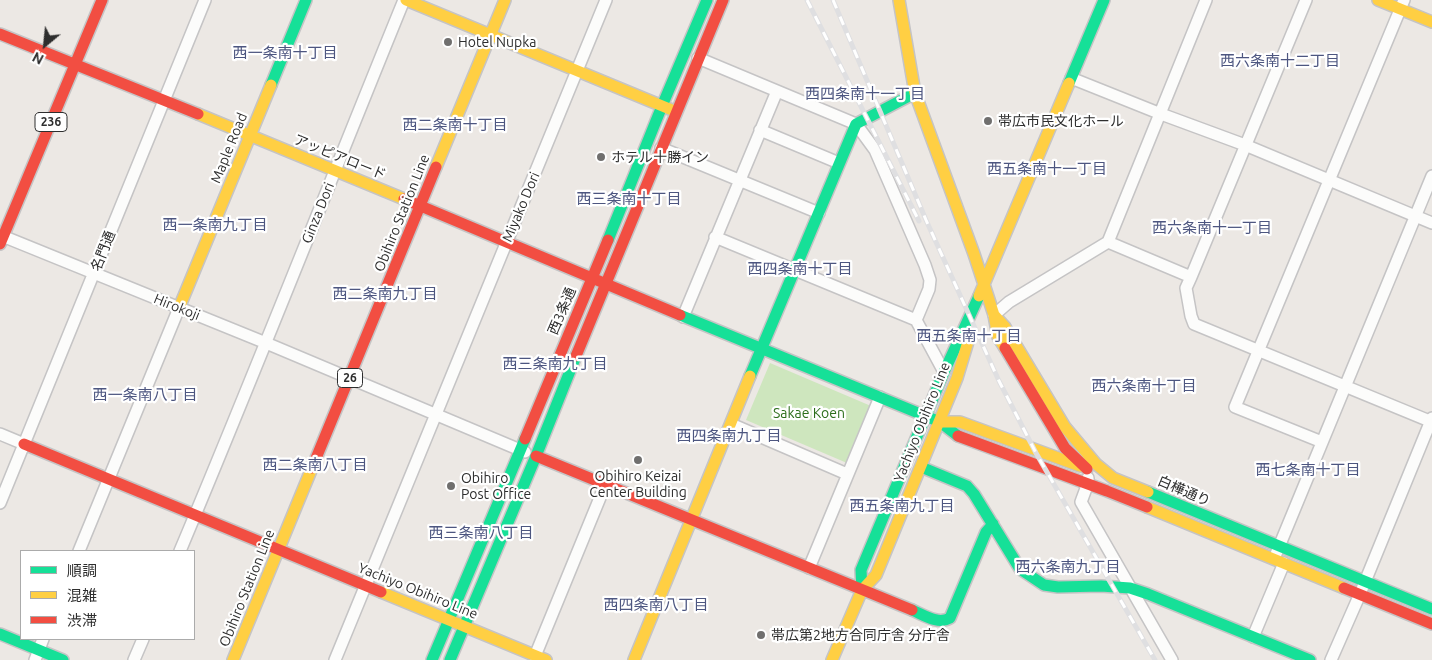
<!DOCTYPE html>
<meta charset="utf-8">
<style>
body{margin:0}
#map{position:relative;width:1432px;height:660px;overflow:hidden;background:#ece8e4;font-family:Ubuntu,"Noto Sans JP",sans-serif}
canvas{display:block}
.legend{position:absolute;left:20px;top:550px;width:175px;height:90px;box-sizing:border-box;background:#fff;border:1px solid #ababab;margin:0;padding:6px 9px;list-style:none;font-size:15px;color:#2e2e2e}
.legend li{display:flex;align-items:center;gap:10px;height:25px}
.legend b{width:25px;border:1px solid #ababab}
.north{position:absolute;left:20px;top:20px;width:50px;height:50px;-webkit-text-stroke:4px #fff;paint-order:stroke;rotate:208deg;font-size:14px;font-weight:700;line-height:20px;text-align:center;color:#2e2e2e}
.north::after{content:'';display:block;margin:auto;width:18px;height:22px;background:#2e2e2e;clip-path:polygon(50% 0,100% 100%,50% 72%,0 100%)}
</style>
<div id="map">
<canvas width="1432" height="660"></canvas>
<ul class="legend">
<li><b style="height:6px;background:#16e098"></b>順調</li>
<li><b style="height:6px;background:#ffcf43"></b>混雑</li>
<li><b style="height:6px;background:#f24e42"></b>渋滞</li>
</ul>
<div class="north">N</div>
</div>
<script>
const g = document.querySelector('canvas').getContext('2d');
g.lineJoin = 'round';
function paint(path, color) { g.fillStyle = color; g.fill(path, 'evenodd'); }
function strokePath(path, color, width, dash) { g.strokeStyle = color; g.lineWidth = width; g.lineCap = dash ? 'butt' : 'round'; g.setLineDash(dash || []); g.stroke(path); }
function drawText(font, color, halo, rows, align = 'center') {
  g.font = font + ' Ubuntu,"Noto Sans JP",sans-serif'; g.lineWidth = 4.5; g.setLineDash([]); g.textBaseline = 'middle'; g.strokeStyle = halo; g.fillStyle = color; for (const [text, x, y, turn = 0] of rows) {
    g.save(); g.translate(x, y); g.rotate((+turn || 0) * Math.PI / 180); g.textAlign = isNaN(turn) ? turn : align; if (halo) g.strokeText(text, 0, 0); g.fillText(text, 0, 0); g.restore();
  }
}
paint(new Path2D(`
 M770,363L871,406L847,463L746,420Z`), '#cee6be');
const street = new Path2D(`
 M698,58L856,124L875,150L925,265L930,280L929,289L916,320
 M1071,78L1161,114L1245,145L1432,223
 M760,130L839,163
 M661,148L819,213
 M0,235L266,343L525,452
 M715,237L916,320L944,372
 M1108,242L1191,277L1306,0
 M1191,277L1186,288L1191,316L1194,324L1432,422
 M994,315L1009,302L1108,242L1206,0
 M683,317L777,91
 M731,424L847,474
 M0,434L24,444
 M1322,442L1235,407L1404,0
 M1088,478V483L1081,502L1172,660
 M0,503L205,0
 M79,551L179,308
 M180,551C257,368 329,184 404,0
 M1276,554L1432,176
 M809,568L880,397
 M1253,637L1284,563
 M535,656L606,483
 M35,660L43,639
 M134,660L143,639
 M335,660L606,0
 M1331,660L1360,594L1432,418`);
const fast = new Path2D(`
 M1069,83L1104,0
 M271,85L306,0
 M608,240L662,106L707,0
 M680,315L940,422L958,436
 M750,376L856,124L915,93
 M921,467L967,486L974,494L1020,569L1044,585L1058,587L1101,586L1130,588L1148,594L1310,660
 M1148,492L1432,609
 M862,590L861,570L944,372L979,296
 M912,610C924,615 938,625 950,618L986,532L993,524
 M0,634L63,660
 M432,660L525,439
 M450,660L536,456L576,356`);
const slow = new Path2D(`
 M406,0L672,110
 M899,0L915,93L974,254L994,315L998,337L1005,348
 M1378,0L1432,22
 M198,114L404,199
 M436,167L505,0
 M979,296L1069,83
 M179,308L271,85
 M994,315L1005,327L1065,427L1096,464L1113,478L1148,492
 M940,422H960L1080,466
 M1147,507L1344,588
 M381,592L546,660
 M233,660L312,468
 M634,660L750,376
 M832,660L862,590L876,575L957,378L970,335`);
const jam = new Path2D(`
 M0,34L198,114
 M404,199L680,315
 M0,244L102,0
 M1005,348L1065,448L1087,469
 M576,356L723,0
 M958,436L1107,491L1147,507
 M525,439L608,240
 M24,444L381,592
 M536,456L912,610
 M312,468L436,167
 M1344,588L1432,624`);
strokePath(street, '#c5c4c5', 14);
strokePath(fast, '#c5c4c5', 14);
strokePath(slow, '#c5c4c5', 14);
strokePath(jam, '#c5c4c5', 14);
strokePath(street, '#fcfcfb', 11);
strokePath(fast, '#16e098', 11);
strokePath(slow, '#ffcf43', 11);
strokePath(jam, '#f24e42', 11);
const rail = new Path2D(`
 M807,0L919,221
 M833,0L926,220L999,381L1036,453L1155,660`);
strokePath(rail, '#dfdfe1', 5);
strokePath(rail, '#fff', 3, [9]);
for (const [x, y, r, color] of [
 [448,42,5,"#706f6e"],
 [988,121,5,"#706f6e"],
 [601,157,5,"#706f6e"],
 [638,460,5,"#706f6e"],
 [451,486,5,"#706f6e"],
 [761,635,5,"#706f6e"]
]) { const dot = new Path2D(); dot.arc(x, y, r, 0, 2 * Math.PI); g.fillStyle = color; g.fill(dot); strokePath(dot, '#fff', 2); }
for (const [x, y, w] of [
 [51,122,32],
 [350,378,25]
]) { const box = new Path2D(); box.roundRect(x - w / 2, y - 9.5, w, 19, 4); g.fillStyle = '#fff'; g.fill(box); strokePath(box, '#2e2e2e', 1); }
drawText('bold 12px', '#2e2e2e', null, [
 ["236",51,122],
 ["26",350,378]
]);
drawText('14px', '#2e2e2e', '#fff', [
 ["Hotel Nupka",458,42],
 ["帯広市民文化ホール",998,121],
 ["ホテル十勝イン",611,157],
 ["Obihiro Keizai",638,476,"center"],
 ["Center Building",638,492,"center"],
 ["Obihiro",461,478],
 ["Post Office",461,494],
 ["帯広第2地方合同庁舎 分庁舎",771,635]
], 'left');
drawText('14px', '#2e2e2e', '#fff', [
 ["Maple Road",229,148,-68],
 ["アッピアロード",340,157,22],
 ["Miyako Dori",521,207,-67],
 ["Ginza Dori",318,213,-68],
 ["Obihiro Station Line",402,213,-68],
 ["名門通",103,251,-68],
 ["Hirokoji",177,307,22],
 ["西3条通",562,311,-67],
 ["Yachiyo Obihiro Line",922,422,-68],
 ["白樺通り",1184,491,23],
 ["Obihiro Station Line",247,588,-68],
 ["Yachiyo Obihiro Line",418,591,22]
]);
drawText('14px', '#2c6e1b', '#fff', [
 ["Sakae Koen",809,413]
]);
drawText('15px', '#4d5680', '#fff', [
 ["西一条南十丁目",285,53],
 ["西六条南十二丁目",1280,61],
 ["西四条南十一丁目",865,94],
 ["西二条南十丁目",455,125],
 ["西五条南十一丁目",1047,169],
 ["西三条南十丁目",629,199],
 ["西一条南九丁目",215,225],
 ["西六条南十一丁目",1212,228],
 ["西四条南十丁目",800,269],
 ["西二条南九丁目",385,294],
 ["西五条南十丁目",969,336],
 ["西三条南九丁目",555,364],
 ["西六条南十丁目",1144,386],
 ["西一条南八丁目",145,395],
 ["西四条南九丁目",729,436],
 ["西二条南八丁目",315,465],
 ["西七条南十丁目",1308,470],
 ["西五条南九丁目",902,506],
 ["西三条南八丁目",481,533],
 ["西六条南九丁目",1068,567],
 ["西四条南八丁目",656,605]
]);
</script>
